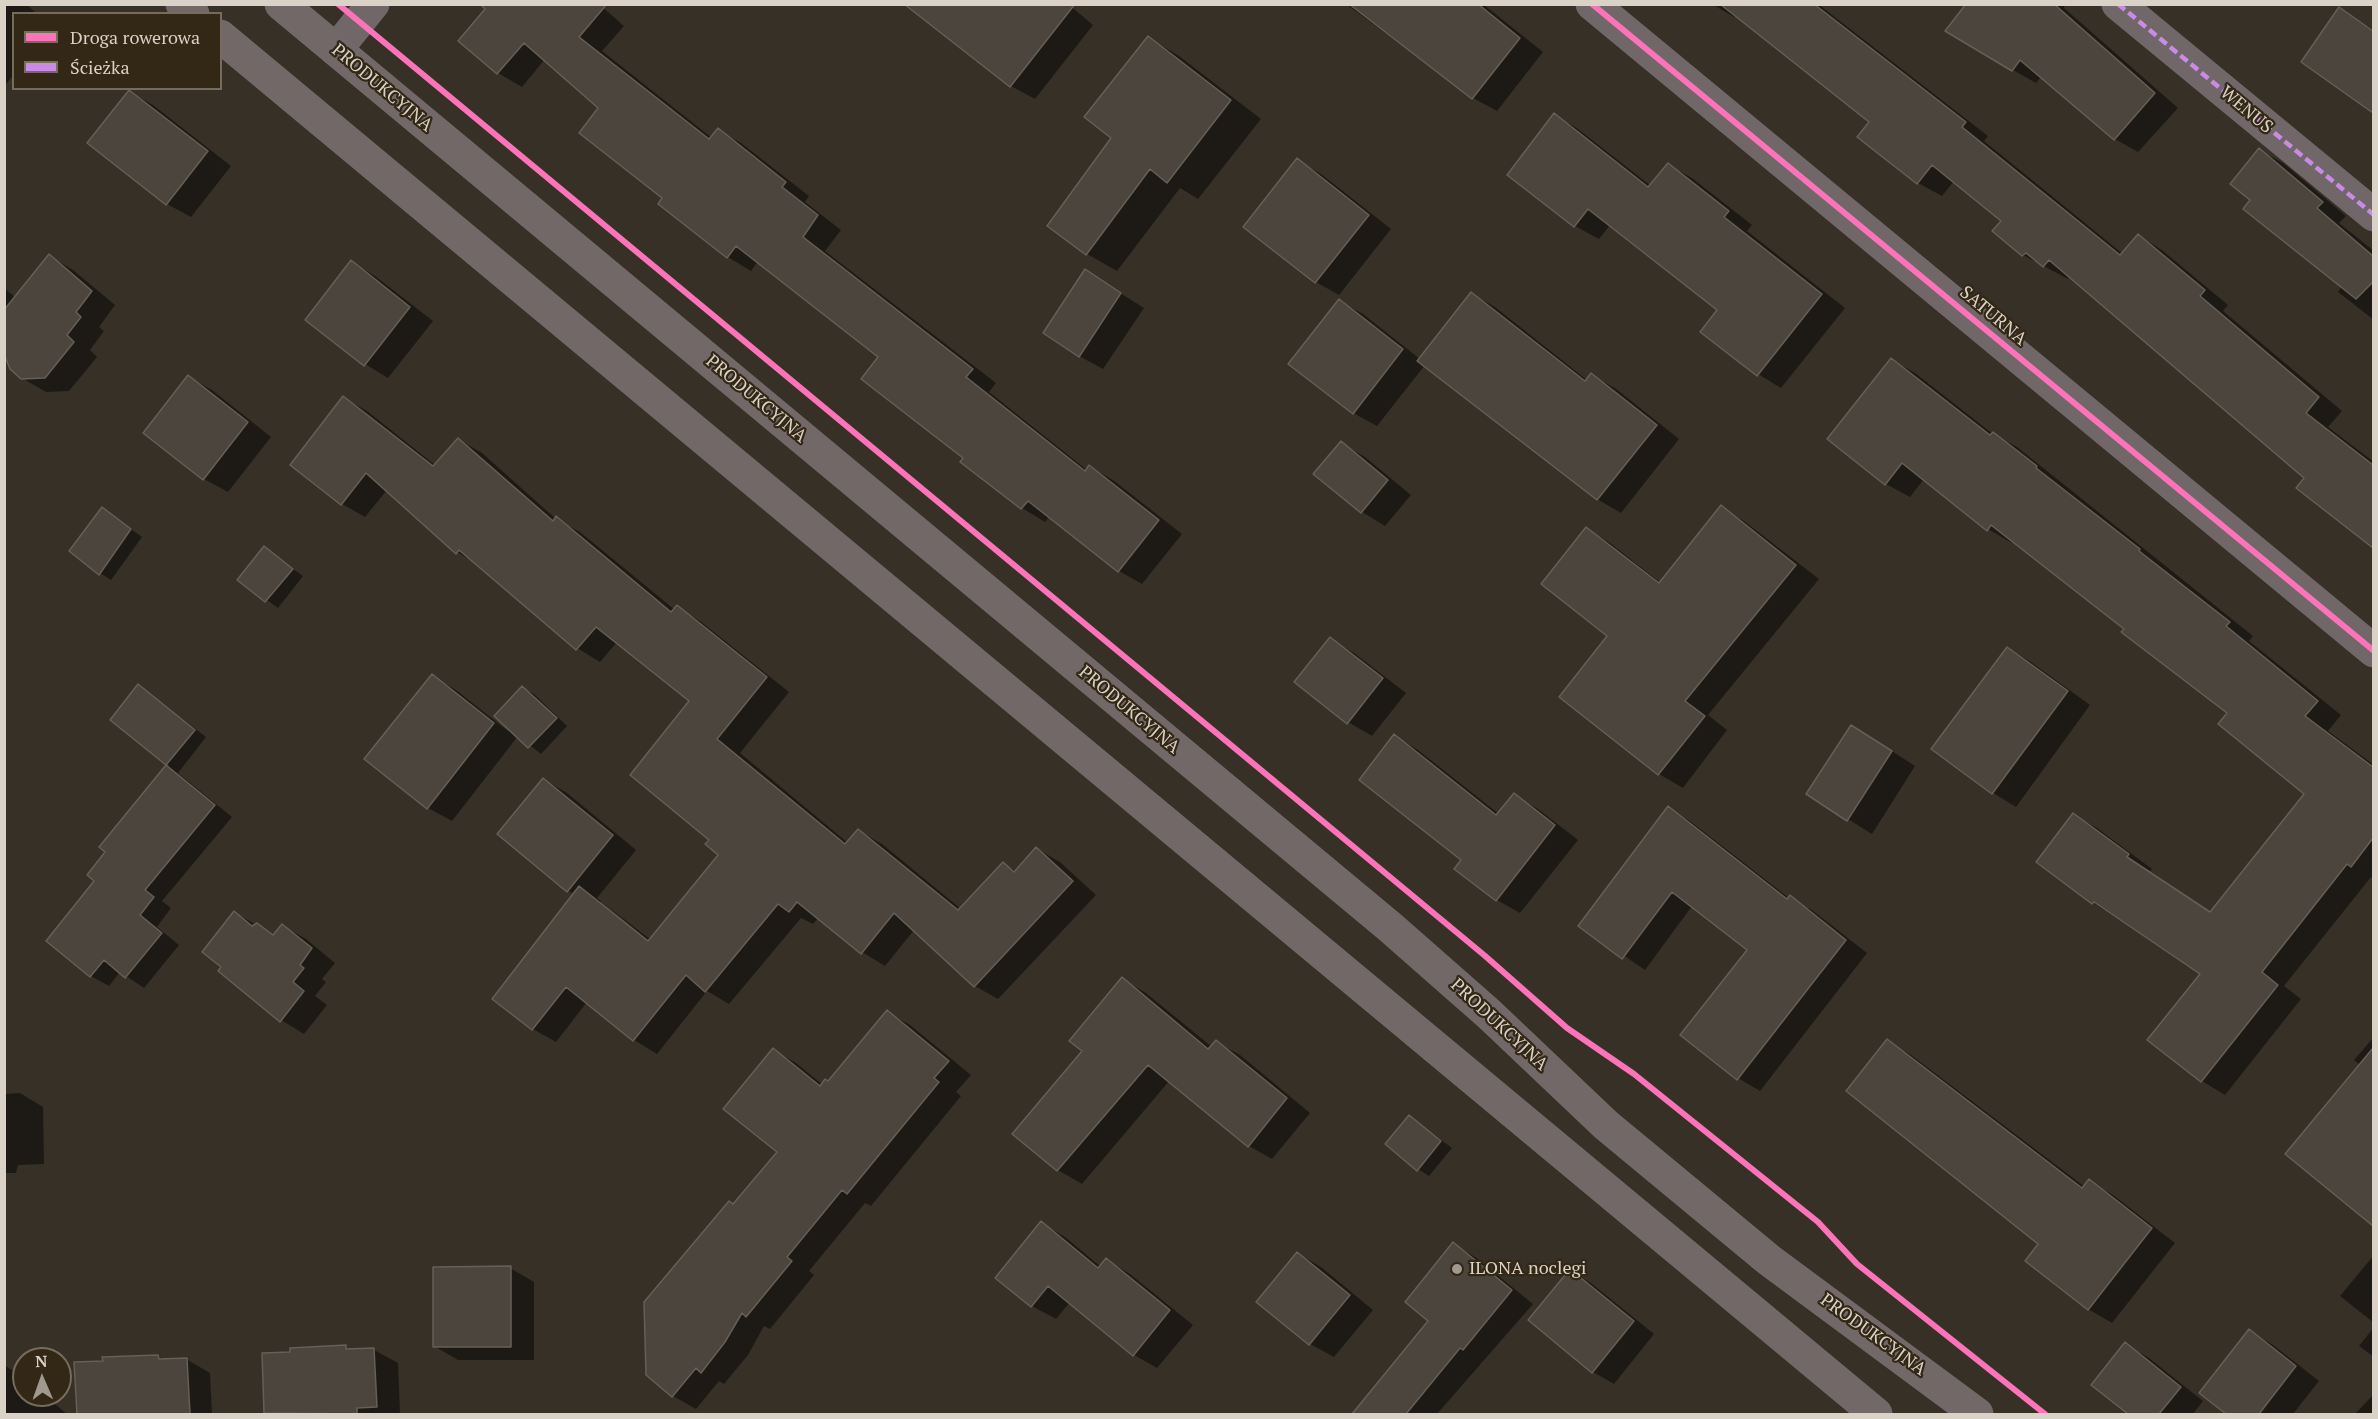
<!DOCTYPE html>
<meta charset="utf-8">
<style>
body{margin:0}
#map{position:relative;width:2378px;height:1419px;overflow:hidden;background:#373026;font-family:"PT Serif",serif}
canvas{display:block}
.frame{position:absolute;inset:0;border:6px solid #dad1c7;pointer-events:none}
.legend{position:absolute;left:12px;top:12px;width:210px;height:78px;box-sizing:border-box;background:#332716;border:2px solid #766b5d;margin:0;padding:8px 10px;list-style:none;font-size:18px;color:#dad1c7}
.legend li{display:flex;align-items:center;gap:12px;height:30px}
.legend b{width:30px;border:2px solid #766b5d}
.north{position:absolute;left:12px;top:1347px;width:60px;height:60px;box-sizing:border-box;background:#332716;border:2px solid #766b5d;border-radius:50%;rotate:358deg;font-size:16px;font-weight:700;line-height:24px;text-align:center;color:#dad1c7}
.north::after{content:'';display:block;margin:auto;width:21px;height:27px;background:#a1998f;clip-path:polygon(50% 0,100% 100%,50% 72%,0 100%)}
</style>
<div id="map">
<canvas width="2378" height="1419"></canvas>
<div class="frame"></div>
<ul class="legend">
<li><b style="height:8px;background:#fb73b8"></b>Droga rowerowa</li>
<li><b style="height:8px;background:#ca8be6"></b>Ścieżka</li>
</ul>
<div class="north">N</div>
</div>
<script>
const ctx = document.querySelector('canvas').getContext('2d');
ctx.lineJoin = 'round';
function fill(path, color) { ctx.fillStyle = color; ctx.fill(path, 'evenodd'); }
function trace(path, color, width, dash) { ctx.strokeStyle = color; ctx.lineWidth = width; ctx.lineCap = dash ? 'butt' : 'round'; ctx.setLineDash(dash || []); ctx.stroke(path); }
function write(font, color, halo, rows, align = 'center') {
  ctx.font = font + ' "PT Serif",serif'; ctx.lineWidth = 4.5; ctx.setLineDash([]); ctx.textBaseline = 'middle'; ctx.strokeStyle = halo; ctx.fillStyle = color; for (const [text, x, y, turn = 0] of rows) {
    ctx.save(); ctx.translate(x, y); ctx.rotate((+turn || 0) * Math.PI / 180); ctx.textAlign = isNaN(turn) ? turn : align; if (halo) ctx.strokeText(text, 0, 0); ctx.fillText(text, 0, 0); ctx.restore();
  }
}
fill(new Path2D(`
 M4,4h22l11,10h-23v61l-9,10z
 M599,4l25,22 -22,25 110,87 6,-8 23,13 68,53 -4,6 36,28 -16,21 171,132 -7,9 98,78 3,-3 23,13 69,54 -40,50 -23,-13 -69,-55 -5,6 -23,-14 -57,-50 -85,-101 -122,-96 -7,10 -23,-14 -64,-59 -63,-91 -56,-48 -23,28 -24,-14 -38,-33z
 M907,4h161l25,21 -58,74 -24,-13z
 M1346,4h137l60,48 -46,59 -24,-13z
 M1712,4h106l170,132 -4,5 139,113 16,-18 23,14 66,55 -5,6 119,100 -14,16 46,35v83l-68,-67 -236,-202 -2,3 -45,-24 -20,-34 -49,-40 -12,15 -24,-13 -47,-61 -135,-107 -2,2z
 M1968,4h97l-1,4 114,100 -40,44 -23,-13 -74,-62 -5,6 -23,-13z
 M2340,9l34,21v81l-71,-49z
 M1149,38l30,18 82,63 -63,80 -18,-11 -63,83 -30,-17 26,-116z
 M130,92l23,13 78,61 -40,51 -24,-13 -78,-61z
 M1555,115l23,14 73,57 17,-21 24,13 60,47 -5,6 98,77 -64,80 -23,-14 -39,-64 -109,-85 -11,14 -24,-13 -66,-52z
 M2259,150l24,13 63,53 -7,7 35,28v69l-36,-28 4,-6 -90,-86z
 M1297,160l24,14 70,55 -52,66 -23,-13z
 M49,256l24,14 42,35 -16,22 5,4 -14,19 7,7 -28,34 -23,1 -24,-14 -18,-28v-62l12,10z
 M352,262l23,14 58,45 -45,57 -23,-14z
 M1085,271l59,37 -41,61 -24,-13z
 M1472,294l23,13 92,73 4,-5 24,13 64,51 -58,74 -24,-14 -172,-134 -48,61 -24,-13 -14,-112 24,13 57,45z
 M1892,360l23,13 78,61 24,13 236,189 -4,5 92,74 -13,16 46,34v113l-3,-1 -87,109 17,13 -76,96 -23,-14v-108l-109,-70 -20,-88 24,13 55,41 -2,2 61,42 95,-119 -77,-82 -216,-171 -1,2 -24,-14 -64,-50 -14,18 -24,-13 -57,-45z
 M189,377l23,13 59,47 -43,55 -24,-13 -62,-48h4z
 M344,398l23,13 68,54 23,-26 24,14 74,66 24,13 95,78 2,-3 23,14 89,71 -49,61 108,90 11,-12 23,13 79,65 42,-45 13,7 21,-22 23,13 36,33 -98,104 -23,-13 -61,-56 -29,36 -23,-14 -43,-35 -6,7 -12,-6 -72,86 -22,-13 -50,63 -23,-14 -47,-38 -31,40 -23,-13 -39,-30 81,-105 -7,-3 -25,-112 24,14 69,57 -39,48 54,42 69,-86 -9,-15 -20,-139 -74,-58 -17,20 -23,-14 -97,-82 -23,-14 -70,-62 -22,27 -23,-13 -50,-40zM601,901l53,44 -2,2 -53,-44z
 M1341,443l24,14 46,38 -26,31 -23,-14z
 M1721,507l23,14 75,58 -111,136 19,15 -44,58 -24,-14 -98,-77 49,-61 -23,-107 23,14 51,40z
 M103,509l39,28 -31,43 -11,-7z
 M264,548l39,28 -25,32 -39,-28z
 M1330,639l24,14 52,40 -34,43 -24,-14z
 M2008,648l23,14 59,43 -74,102 -23,-14z
 M432,676l24,14 52,41 15,-43 11,6 33,32 -26,28 -23,-18 -66,85 -24,-13 -61,-49z
 M139,686l67,51 -28,36 54,44 -70,84 9,7 -14,19 22,18 -35,43 -24,-16 -11,14 -18,-10 -42,-35 47,-60 11,-29 -6,-5 68,-82 -57,-45z
 M1395,736l23,14 81,64 15,-19 24,14 40,31 -58,73 -23,-13 -34,-40z
 M1875,740l40,26 -43,68 -64,-40z
 M1669,808l21,13 99,77 23,12 55,43 -107,138 -22,-13 11,-129 -57,-43 -47,64 -64,-44z
 M235,913l40,22 8,-9 23,13 29,24 -13,16 4,3 -11,14 12,9 -23,29 -23,-14 -58,-54z
 M1122,979l24,14 66,54 4,-5 24,13 70,58 -38,46 -23,-13 -79,-66 -88,104 -24,-14 -43,-36 69,-83z
 M887,1012l23,13 61,50 -15,17 5,4 -90,110 -6,-3 -56,68 5,4 -44,54 -6,-3 -16,29 -24,29 -5,-3 -23,28 -23,-13 61,-190 45,-54 -6,-102 23,13 27,22 6,-2z
 M2374,1037v161l-10,12 -3,-144 -7,-6z
 M1887,1041l24,14 174,132 4,-6 24,14 62,48 -63,80 -24,-14z
 M20,1093l23,14 1,57 -26,1 -2,8h-12v-79z
 M1409,1116l43,32 -23,28 -11,-7z
 M1041,1223l24,14 36,30 6,-7 23,14 63,51 -36,43 -23,-13 -64,-53 -14,17 -24,-13 -35,-28z
 M1454,1244l21,13 58,47 -96,110h-83l76,-93z
 M1297,1253l24,14 52,43 -39,47 -24,-13 -52,-43z
 M2374,1255v68l-34,-27z
 M510,1268l24,14v78h-76l-24,-14z
 M1571,1271l20,12 63,51 -40,50 -21,-12z
 M2374,1327v30l-15,-11z
 M2250,1331l23,14 46,36 -26,33h-65l-27,-21z
 M2125,1344l24,14 54,43 -10,13h-62l-38,-29z
 M345,1347l7,3h22l24,13 2,51h-130l-4,-2 26,-59z
 M158,1356l6,4 22,-1 24,14 2,41h-134l-2,-50z
 M4,1365l20,13v17h20l23,19h-63z
 M2374,1394v20h-19z`), '#0007');
const building = new Path2D(`
 M480,4h127l-28,33 130,102 9,-11 68,54 -4,5 36,28 -15,22 170,132 -7,8 119,94 4,-6 70,55 -41,52 -90,-71 -7,8 -61,-47 3,-4 -102,-79 17,-22 -142,-111 -9,12 -69,-54 4,-6 -83,-65 19,-25 -74,-65 -27,31 -39,-33 27,-32z
 M904,4h171l-65,83z
 M1349,4h129l42,34 -48,61z
 M1720,4h94l152,118 -4,5 158,128 18,-21 67,56 -5,6 119,101 -13,16 67,52v83l-77,-60 8,-10 -255,-218 -6,7 -17,-14 -4,3 -30,-25 9,-10 -69,-56 -15,19 -60,-47 12,-15z
 M1966,4h88l101,89 -41,47 -94,-80 -8,11 -67,-40z
 M2339,7l34,24v82l-72,-51z
 M1148,36l83,64 -64,83 -17,-14 -64,86 -39,-29 64,-88 -27,-21z
 M129,90l79,61 -42,54 -79,-62z
 M1554,113l94,74 20,-24 61,48 -5,6 98,77 -65,82 -57,-44 17,-22 -129,-101 -14,18 -67,-52z
 M2259,148l64,54 -6,6 56,48v26l-17,17 -113,-90 7,-9 -20,-16z
 M1297,158l72,57 -54,68 -72,-56z
 M49,254l43,37 -16,21 5,5 -14,18 7,7 -29,36 -24,1 -11,-10 -6,-15v-44z
 M351,260l59,47 -46,59 -59,-46z
 M1085,269l36,24 -42,64 -36,-24z
 M1471,292l114,89 6,-8 66,52 -60,75 -180,-139z
 M1339,299l64,50 -50,65 -65,-50z
 M1891,358l99,77 3,-3 44,34 -1,2 104,81 -1,2 91,71 -4,4 92,75 -13,15 68,51v71l-22,29 -4,-3 -85,108 16,13 -77,97 -54,-42 53,-66 -106,-72 -2,2 -56,-42 37,-49 56,41 -2,3 83,55 94,-118 -86,-70 9,-11 -106,-81 3,-3 -133,-104 -4,6 -85,-68 -17,22 -58,-46z
 M188,375l60,47 -45,58 -60,-47z
 M343,396l90,70 25,-28 95,83 3,-5 115,96 6,-7 90,72 -50,62 128,105 13,-15 100,81 45,-48 11,10 22,-25 37,34 -99,106 -80,-74 -33,41 -64,-52 -8,10 -11,-8 -73,88 -19,-17 -53,66 -67,-54 -34,43 -40,-31 87,-113 69,55 70,-86 -13,-11 4,-4 -79,-65 59,-74 -93,-74 -20,23 -117,-100 -3,4 -90,-81 -25,32 -51,-40z
 M1341,441l47,39 -27,33 -48,-39z
 M1721,505l75,60 -111,136 20,15 -47,59 -99,-78 48,-61 -66,-52 45,-57 73,56z
 M102,507l29,22 -32,46 -30,-24z
 M264,546l29,23 -28,33 -28,-22z
 M1330,637l53,41 -36,46 -53,-42z
 M2007,647l61,44 -76,103 -61,-45z
 M432,674l62,49 -67,86 -63,-50z
 M138,684l57,46 -29,35 -56,-45z
 M522,686l35,32 -29,30 -34,-32z
 M1851,725l41,26 -45,70 -41,-27z
 M1394,734l102,81 18,-22 41,32 -59,76 -42,-32 7,-9 -102,-80z
 M166,765l49,40 -70,85 9,7 -14,18 22,18 -37,45 -21,-18 -14,17 -44,-36 48,-60 -7,-6 18,-23 -6,-5z
 M543,778l70,57 -46,57 -70,-58z
 M1668,806l119,93 3,-4 56,45 -109,140 -57,-45 67,-85 -75,-58 -50,67 -44,-33z
 M234,911l18,15 5,-3 16,12 9,-11 30,24 -12,17 4,3 -11,14 11,9 -24,31 -62,-51 3,-4 -19,-15z
 M1122,977l86,72 8,-9 71,58 -39,49 -100,-82 -91,106 -45,-37 70,-83 -13,-10z
 M887,1010l62,51 -15,17 5,4 -92,112 -5,-4 -55,67 5,4 -46,56 -4,-4 -17,29 -24,31 -5,-5 -24,29 -26,-22 -2,-73 85,-101 4,3 44,-52 -54,-43 50,-61 47,38 5,-7 3,2z
 M1887,1039l195,149 7,-9 63,49 -64,82 -63,-49 13,-17 -192,-153z
 M2373,1048v178l-88,-72z
 M1409,1115l32,26 -24,30 -32,-27z
 M1041,1221l57,47 8,-10 64,52 -37,46 -85,-70 -17,21 -36,-29z
 M1453,1242l59,48 -49,60 -3,-2 -54,66h-54l76,-93 -23,-19z
 M1297,1252l53,43 -41,50 -53,-43z
 M511,1266v81h-78v-80z
 M1570,1269l64,52 -42,52 -64,-53z
 M2249,1329l47,37 -37,48h-33l-27,-21z
 M2125,1342l56,45 -22,27h-31l-37,-29z
 M346,1345v4l28,-1 3,59 -20,1v6l-93,-1 -2,-60 28,-1v-4z
 M158,1355l1,4 28,-1 3,56h-113l-3,-52 29,-1 -1,-4z`);
fill(building, '#4b453d');
trace(building, '#655f56', 1.5);
trace(new Path2D(`
 M1592,4l782,647
 M2118,4l256,211
 M336,50l37,-46`), '#716668', 33);
trace(new Path2D(`
 M182,4l11,10
 M281,4l1109,923 99,87 117,111 163,135 208,154
 M220,36l1656,1378`), '#736868', 33);
trace(new Path2D(`
 M2118,4l256,211`), '#ca8be6', 4.5, [9, 4.5]);
trace(new Path2D(`
 M338,4l1146,951 83,73 67,46 184,148 39,42 188,150
 M1592,4l782,647`), '#fb73b8', 6);
for (const [x, y, r, color] of [
 [1457,1269,6,"#a1998f"]
]) { const dot = new Path2D(); dot.arc(x, y, r, 0, 2 * Math.PI); ctx.fillStyle = color; ctx.fill(dot); trace(dot, '#332716', 2); }
write('18px', '#dad1c7', '#332716', [
 ["PRODUKCYJNA",382,88,40],
 ["WENUS",2246,110,40],
 ["SATURNA",1993,316,40],
 ["PRODUKCYJNA",756,399,40],
 ["PRODUKCYJNA",1129,710,40],
 ["PRODUKCYJNA",1499,1025,43],
 ["PRODUKCYJNA",1873,1335,36]
]);
write('18px', '#dad1c7', '#332716', [
 ["ILONA noclegi",1469,1269]
], 'left');
</script>
